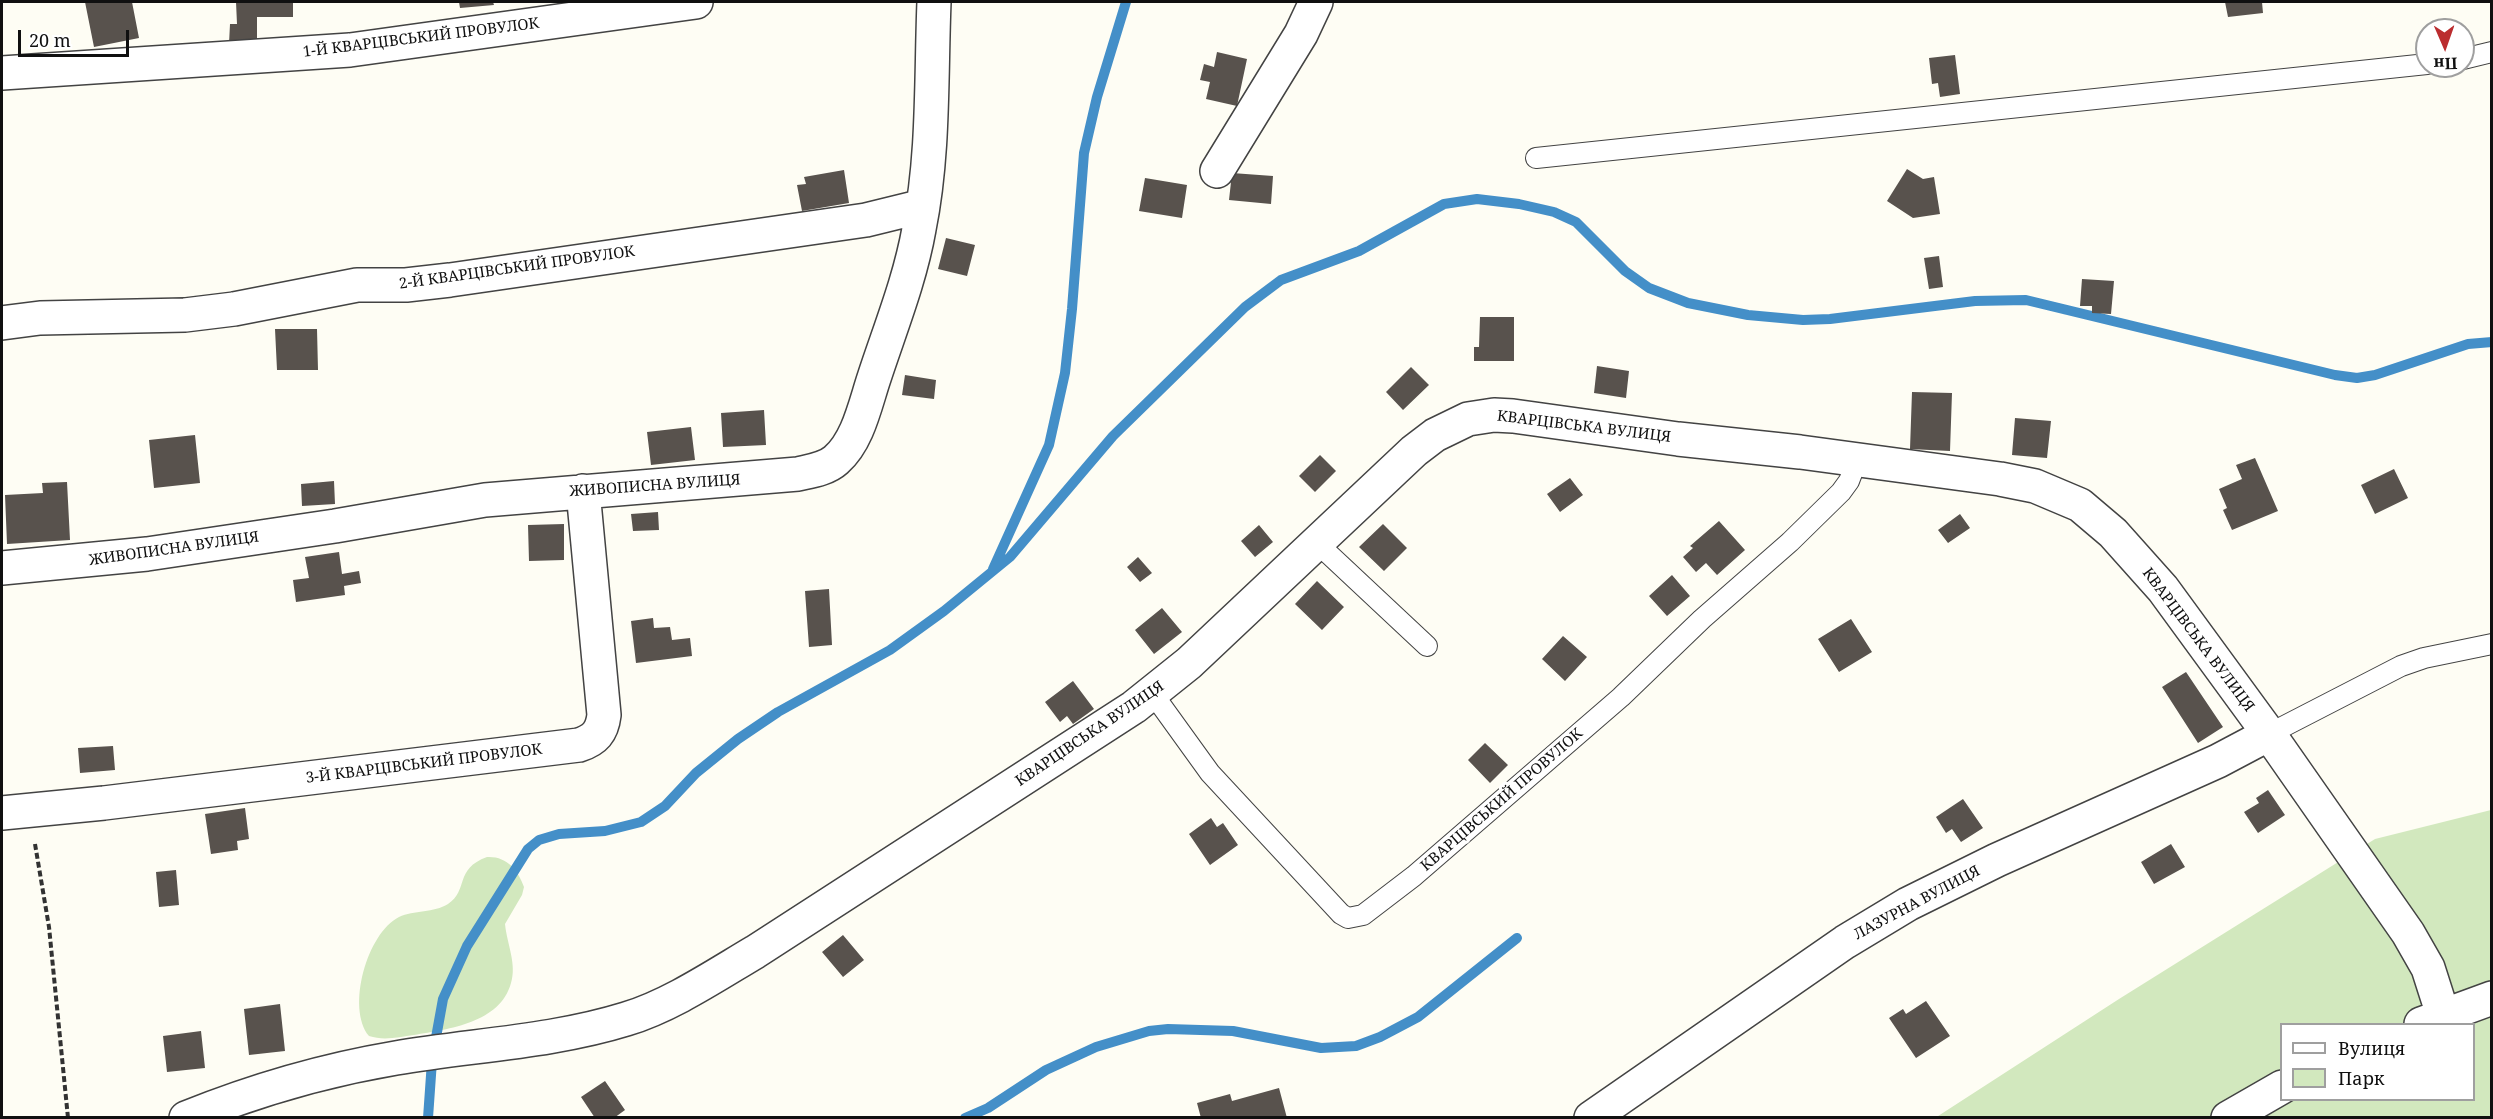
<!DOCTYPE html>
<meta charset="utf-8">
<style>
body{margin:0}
#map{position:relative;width:2493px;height:1119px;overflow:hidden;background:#fefdf4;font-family:"Noto Serif",serif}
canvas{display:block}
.frame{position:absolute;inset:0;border:3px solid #101010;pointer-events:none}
.legend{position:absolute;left:2280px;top:1023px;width:195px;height:78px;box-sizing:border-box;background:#fff;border:2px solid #9f9f9f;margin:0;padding:8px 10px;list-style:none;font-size:18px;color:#101010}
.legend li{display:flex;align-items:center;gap:12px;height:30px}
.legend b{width:30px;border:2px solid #9f9f9f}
.north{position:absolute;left:2415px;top:18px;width:60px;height:60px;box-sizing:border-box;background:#fff;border:2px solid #9f9f9f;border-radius:50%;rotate:178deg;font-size:16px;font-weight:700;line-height:24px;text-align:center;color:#101010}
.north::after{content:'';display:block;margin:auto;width:21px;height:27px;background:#bb2d2f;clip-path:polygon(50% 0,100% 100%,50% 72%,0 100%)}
.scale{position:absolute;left:18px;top:30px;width:111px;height:27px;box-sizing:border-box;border:3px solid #101010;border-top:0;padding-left:8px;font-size:18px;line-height:21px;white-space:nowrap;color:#101010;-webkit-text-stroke:4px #fff;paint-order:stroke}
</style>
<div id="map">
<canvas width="2493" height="1119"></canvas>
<div class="frame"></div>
<ul class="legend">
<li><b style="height:8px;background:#fff"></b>Вулиця</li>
<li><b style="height:16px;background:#d2e8be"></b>Парк</li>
</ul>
<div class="north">Пн</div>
<div class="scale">20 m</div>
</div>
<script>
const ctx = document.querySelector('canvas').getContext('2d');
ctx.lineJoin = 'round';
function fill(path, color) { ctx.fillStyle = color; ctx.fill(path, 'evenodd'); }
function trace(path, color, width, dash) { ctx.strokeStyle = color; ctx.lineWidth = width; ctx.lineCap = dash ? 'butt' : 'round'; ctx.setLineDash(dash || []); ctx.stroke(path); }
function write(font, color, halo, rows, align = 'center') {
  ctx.font = font + ' "Noto Serif",serif'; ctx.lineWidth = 6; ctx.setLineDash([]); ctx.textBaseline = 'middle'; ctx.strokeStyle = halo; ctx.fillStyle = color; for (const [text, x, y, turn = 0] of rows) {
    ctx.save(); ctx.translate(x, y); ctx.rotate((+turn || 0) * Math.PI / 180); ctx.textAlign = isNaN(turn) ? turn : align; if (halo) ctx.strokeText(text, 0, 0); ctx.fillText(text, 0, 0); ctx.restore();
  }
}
fill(new Path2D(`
 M2491,810v307l-556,1 184,-119 256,-160zM2282,1024h192v76h-192z
 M487,857c20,-1 31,13 37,30l-2,8 -17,29c2,20 12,40 6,59 -11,40 -62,46 -97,52 -15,2 -30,6 -45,1 -23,-28 -2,-103 30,-119 15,-7 35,-4 49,-13 21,-14 6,-35 39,-47z`), '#d2e8be');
trace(new Path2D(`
 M993,569l56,-124 16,-72 7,-64 12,-156 13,-56 29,-95
 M435,1043l8,-44 24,-53 61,-97 11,-9 20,-6 46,-3 36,-9 24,-16 31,-33 42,-34 40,-27 112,-62 54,-39 66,-54 103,-121 132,-129 36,-27 78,-29 85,-47 33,-5 42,5 35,8 22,10 49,49 24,17 39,15 60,12 55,5 27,-1 145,-18 51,-1 309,75 22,3 18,-3 93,-31 24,-2
 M428,1118l4,-57
 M965,1118l23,-10 58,-38 50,-23 53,-16 19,-2 65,2 88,17 35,-2 24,-9 38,-20 99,-79`), '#448fc8', 10);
fill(new Path2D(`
 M85,2h47l7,36 -45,9z
 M236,2h57v15h-36v27h-28l1,-20h7z
 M459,2h34l1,3 -34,3z
 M2225,2h37l1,11 -35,4z
 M1217,52l30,7 -10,47 -31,-7 4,-17 -10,-2 4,-16 10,3z
 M1955,55l5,39 -20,3 -2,-14 -6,1 -3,-26z
 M1907,169l16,10 11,-2 6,37 -27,4 -26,-17z
 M844,170l5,33 -47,8 -5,-26 9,-1 -2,-7z
 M1232,173l41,3 -2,28 -42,-4z
 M1145,178l42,7 -5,33 -43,-7z
 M946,238l29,7 -8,31 -29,-7z
 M1939,256l4,31 -14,2 -5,-31z
 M2082,279l32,2 -3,33 -19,-1v-7h-12z
 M1480,317h34v44h-40v-14h5z
 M275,329h42l1,41h-41z
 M1597,366l32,5 -3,27 -32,-5z
 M1411,367l18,18 -26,25 -17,-18z
 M905,375l31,5 -2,19 -32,-4z
 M1912,392l40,1 -2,58 -40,-2z
 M764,410l2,35 -43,2 -2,-34z
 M2015,418l36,3 -4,37 -35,-3z
 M691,427l4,33 -44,5 -4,-33z
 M195,435l5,48 -46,5 -5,-48z
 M1320,455l16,16 -21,21 -16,-16z
 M2255,458l23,53 -46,19 -9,-20 4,-2 -8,-19 23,-10 -6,-14z
 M2394,469l14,29 -33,16 -14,-29z
 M1570,478l13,17 -23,17 -13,-18z
 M334,481l1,23 -33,2 -1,-22z
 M67,482l3,58 -63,4 -2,-49 38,-2 -1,-10z
 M658,512l1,18 -26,1 -2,-17z
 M1960,514l10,14 -22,15 -10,-13z
 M1719,521l26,29 -28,25 -11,-12 -10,9 -13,-15 10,-9 -3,-2z
 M564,524v36l-35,1 -1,-36z
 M1383,524l24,24 -23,23 -25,-24z
 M1259,525l14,17 -18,15 -14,-16z
 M339,552l3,22 17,-3 2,12 -17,3 1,9 -49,7 -3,-22 16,-2 -4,-21z
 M1138,557l14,16 -12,9 -13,-15z
 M1672,575l18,21 -23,20 -18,-20z
 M1317,581l27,26 -22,23 -27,-26z
 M829,589l3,56 -23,2 -4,-56z
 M1162,608l20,24 -28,22 -19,-24z
 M653,618l1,10 16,-1 2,13 18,-2 2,18 -56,7 -5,-42z
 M1851,619l21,33 -33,20 -21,-33z
 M1563,636l24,21 -22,24 -23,-22z
 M2186,672l37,55 -25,16 -36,-56z
 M1073,681l21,28 -21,15 -6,-8 -7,6 -15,-20z
 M1485,743l23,22 -18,18 -22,-23z
 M113,746l2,24 -35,3 -2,-25z
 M2268,790l17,25 -27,18 -14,-21 15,-9 -3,-5z
 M1963,799l20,29 -22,14 -9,-13 -6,4 -10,-16z
 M245,808l4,31 -12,2 1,9 -27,4 -6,-40z
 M1211,818l6,9 6,-4 15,22 -28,20 -21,-31z
 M2171,844l14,23 -31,17 -13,-22z
 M176,870l3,35 -20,2 -3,-35z
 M843,935l21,25 -21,17 -21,-25z
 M1926,1001l24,35 -34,22 -27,-40 14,-9 3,5z
 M280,1004l5,47 -36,4 -5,-46z
 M201,1031l4,37 -38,4 -4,-36z
 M605,1081l20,29 -11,8h-19l-14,-21z
 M1279,1088l8,30h-86l-4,-15 33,-9 2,7z`), '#58524d');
const lane = new Path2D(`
 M2463,59l29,-7
 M1536,158l891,-94
 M1317,543l110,103
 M1153,694l57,79 131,141 7,4 15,-3 51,-39 207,-179 81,-78 88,-77 51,-50 8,-11 8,-21
 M2269,734l132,-68 23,-8 68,-14`);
const street = new Path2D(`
 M2,73l348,-23 346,-48
 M1217,171l84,-137 15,-32
 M2,323l38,-5 145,-3 49,-6 123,-24h49l44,-5 416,-60 57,-14
 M2,568l145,-14 188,-28 150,-26 313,-26c13,-3 28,-5 38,-14 22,-19 29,-55 38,-82 16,-49 36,-98 45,-149 15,-74 12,-152 15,-227
 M2,813l102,-10 475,-58c16,-5 23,-13 25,-30l-21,-224
 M2421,1024l71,-26
 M186,1118c67,-27 139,-48 210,-60 76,-13 156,-16 230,-39 44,-13 90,-44 129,-67l379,-245 55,-44 225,-212 21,-16 33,-16 26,-4 19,1 165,23 122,13 200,27 35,7 45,19 33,28 50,56 106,145 139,199 20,35 15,47
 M1591,1118l254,-176 63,-38 89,-44 221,-99 51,-27
 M2228,1118l54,-31`);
trace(lane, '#434343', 22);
trace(street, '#434343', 36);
trace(new Path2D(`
 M35,844l14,83 19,191`), '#323232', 4, [6, 3]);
trace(lane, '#fff', 20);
trace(street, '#fff', 33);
write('15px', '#101010', '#fff', [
 ["1-Й КВАРЦІВСЬКИЙ ПРОВУЛОК",421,38,-7],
 ["2-Й КВАРЦІВСЬКИЙ ПРОВУЛОК",517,268,-8],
 ["КВАРЦІВСЬКА ВУЛИЦЯ",1584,427,7],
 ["ЖИВОПИСНА ВУЛИЦЯ",655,486,-4],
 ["ЖИВОПИСНА ВУЛИЦЯ",174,549,-8],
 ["КВАРЦІВСЬКА ВУЛИЦЯ",2198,640,53],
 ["КВАРЦІВСЬКА ВУЛИЦЯ",1090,734,-34],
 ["3-Й КВАРЦІВСЬКИЙ ПРОВУЛОК",424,764,-7],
 ["КВАРЦІВСЬКИЙ ПРОВУЛОК",1502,800,-41],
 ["ЛАЗУРНА ВУЛИЦЯ",1917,903,-28]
]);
</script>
